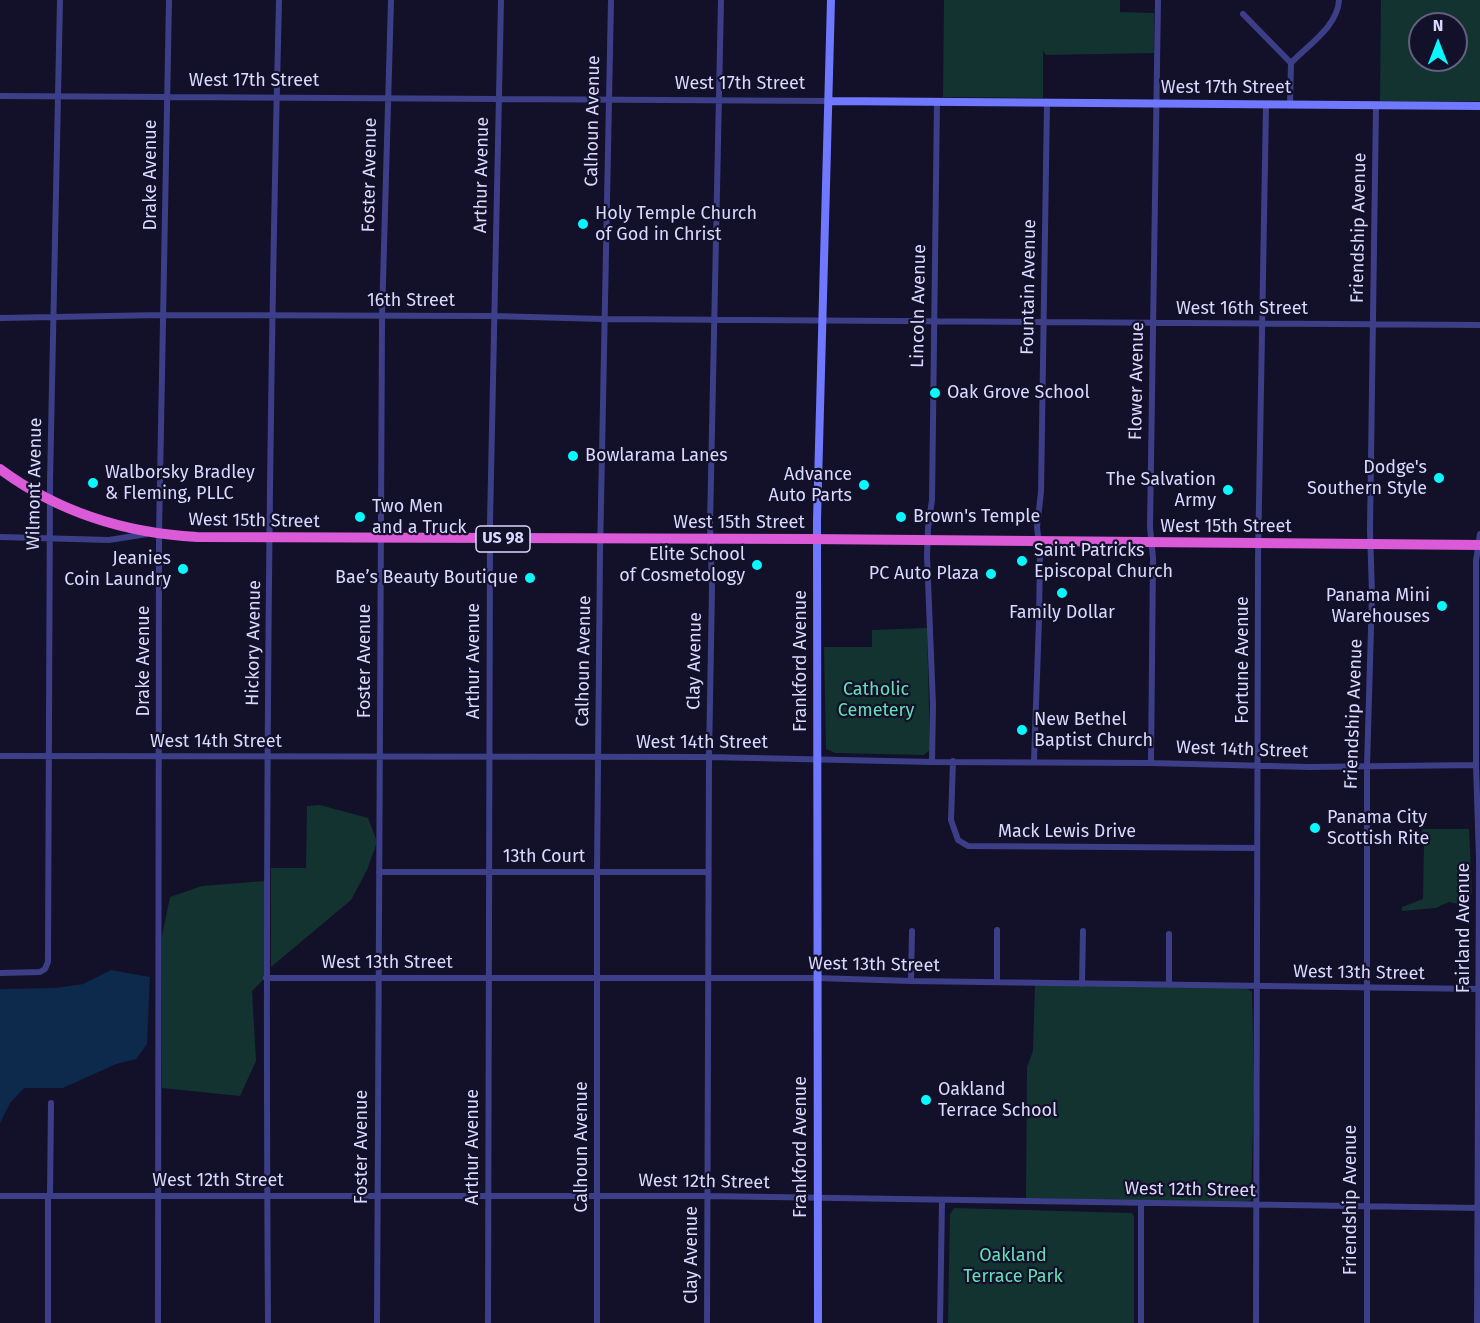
<!DOCTYPE html>
<meta charset="utf-8">
<style>
body{margin:0}
#map{position:relative;width:1480px;height:1323px;overflow:hidden;background:#131029;font-family:"Fira Sans",sans-serif}
canvas{display:block}
.north{position:absolute;left:1408px;top:12px;width:60px;height:60px;box-sizing:border-box;background:#131029;border:2px solid #63607f;border-radius:50%;rotate:0deg;font-size:16px;font-weight:700;line-height:24px;text-align:center;color:#dad9ff}
.north::after{content:'';display:block;margin:auto;width:21px;height:27px;background:#05f9fe;clip-path:polygon(50% 0,100% 100%,50% 72%,0 100%)}
</style>
<div id="map">
<canvas width="1480" height="1323"></canvas>
<div class="north">N</div>
</div>
<script>
const ctx = document.querySelector('canvas').getContext('2d');
ctx.lineJoin = 'round';
function fill(path, color) { ctx.fillStyle = color; ctx.fill(path, 'evenodd'); }
function trace(path, color, width, dash) { ctx.strokeStyle = color; ctx.lineWidth = width; ctx.lineCap = dash ? 'butt' : 'round'; ctx.setLineDash(dash || []); ctx.stroke(path); }
function write(font, color, halo, rows, align = 'center') {
  ctx.font = font + ' "Fira Sans",sans-serif'; ctx.lineWidth = 4.5; ctx.setLineDash([]); ctx.textBaseline = 'middle'; ctx.strokeStyle = halo; ctx.fillStyle = color; for (const [text, x, y, turn = 0] of rows) {
    ctx.save(); ctx.translate(x, y); ctx.rotate((+turn || 0) * Math.PI / 180); ctx.textAlign = isNaN(turn) ? turn : align; if (halo) ctx.strokeText(text, 0, 0); ctx.fillText(text, 0, 0); ctx.restore();
  }
}
fill(new Path2D(`
 M944,0h176v12l34,1v40l-108,2 -3,-4v47l-100,-1z
 M1381,0h99v101h-100zM1420,24h36v36h-36z
 M927,628l3,122 -6,5 -89,-2 -9,-4 -2,-102h48v-17z
 M320,805l48,13 8,21v6l-9,25 -16,30 -80,67v-99h35l1,-62z
 M1422,829h47l3,64 -6,8 -8,3 -9,-2 -13,6 -34,3v-4l21,-8 1,-57h-3z
 M265,881l-1,98 -12,12 4,70 -16,35 -78,-8v-152l8,-39 32,-11z
 M1035,985l211,3 6,4 2,98 -3,110 -5,2 -220,-4 1,-131 6,-16z
 M954,1208l178,5 2,3v107h-186l2,-109z`), '#133330');
fill(new Path2D(`
 M111,970l39,7 -3,67 -11,15 -20,5 -53,24h-39l-14,15 -10,20v-134l55,-1 28,-4z`), '#0d294c');
trace(new Path2D(`
 M1243,14l48,49
 M0,96l829,5
 M1290,105l1,-42c17,-18 47,-37 48,-63
 M0,318l163,-3 330,1 110,3 877,6
 M0,537l109,3 38,-6
 M0,756l709,1 223,5 219,1 158,4 167,-2
 M953,761l-2,59 7,20 10,6 289,2
 M1034,761l5,-141 1,-66 -3,-27 4,-35 6,-390
 M932,762l1,-57 -6,-150 1,-27 4,-28 5,-399
 M1151,763l2,-205 -3,-31 8,-527
 M379,872h329
 M0,973l40,-1 5,-3 3,-7 2,-481 10,-481
 M266,978h551l94,3 569,8
 M911,981l1,-50
 M997,982v-52
 M1082,984l1,-53
 M1169,984v-50
 M0,1196h707l773,12
 M50,1196l1,-93
 M1141,1204v119
 M48,1323v-127
 M158,1323l1,-789 10,-534
 M268,1323c-3,-441 0,-882 11,-1323
 M377,1323l5,-1006 9,-317
 M488,1323l2,-800 11,-523
 M597,1323v-451l3,-318 11,-554
 M707,1323l2,-566 3,-169 -2,-64 11,-524
 M940,1323l2,-123
 M1256,1323l2,-764 8,-454
 M1367,1323v-557l5,-172 -2,-64 6,-425
 M1477,1323l2,-464 -3,-94v-204l4,-27`), '#3c3f88', 6);
trace(new Path2D(`
 M829,101l651,5
 M818,1323l-1,-803 14,-520`), '#7078ff', 8);
trace(new Path2D(`
 M0,469c58,43 125,64 197,68l611,2 672,6`), '#da5ad8', 10);
for (const [x, y, r, color] of [
 [583,224,6,"#05f9fe"],
 [935,393,6,"#05f9fe"],
 [573,456,6,"#05f9fe"],
 [1439,478,6,"#05f9fe"],
 [93,483,6,"#05f9fe"],
 [864,485,6,"#05f9fe"],
 [1228,490,6,"#05f9fe"],
 [360,517,6,"#05f9fe"],
 [901,517,6,"#05f9fe"],
 [1022,561,6,"#05f9fe"],
 [757,565,6,"#05f9fe"],
 [183,569,6,"#05f9fe"],
 [991,574,6,"#05f9fe"],
 [530,578,6,"#05f9fe"],
 [1062,593,6,"#05f9fe"],
 [1442,606,6,"#05f9fe"],
 [1022,730,6,"#05f9fe"],
 [1315,828,6,"#05f9fe"],
 [926,1100,6,"#05f9fe"]
]) { const dot = new Path2D(); dot.arc(x, y, r, 0, 2 * Math.PI); ctx.fillStyle = color; ctx.fill(dot); trace(dot, '#131029', 2); }
for (const [x, y, w] of [
 [503,539,54]
]) { const box = new Path2D(); box.roundRect(x - w / 2, y - 13, w, 26, 4.5); ctx.fillStyle = '#131029'; ctx.fill(box); trace(box, '#dad9ff', 1.5); }
write('bold 16px', '#dad9ff', null, [
 ["US 98",503,539]
]);
write('18px', '#dad9ff', '#131029', [
 ["West 17th Street",254,81],
 ["West 17th Street",740,84],
 ["West 17th Street",1226,88],
 ["Calhoun Avenue",593,121,-89],
 ["Drake Avenue",151,175,-90],
 ["Foster Avenue",370,175,-89],
 ["Arthur Avenue",482,175,-89],
 ["Friendship Avenue",1359,228,-89],
 ["Fountain Avenue",1029,287,-89],
 ["16th Street",411,301],
 ["Lincoln Avenue",919,306,-89],
 ["West 16th Street",1242,309],
 ["Flower Avenue",1137,381,-89],
 ["Wilmont Avenue",35,484,-89],
 ["West 15th Street",254,521,1],
 ["West 15th Street",739,523],
 ["West 15th Street",1226,527],
 ["Hickory Avenue",254,643,-89],
 ["Fortune Avenue",1243,660,-90],
 ["Drake Avenue",144,661,-90],
 ["Foster Avenue",365,661,-90],
 ["Arthur Avenue",474,661,-90],
 ["Calhoun Avenue",584,661,-89],
 ["Clay Avenue",695,661,-89],
 ["Frankford Avenue",801,661,-90],
 ["Friendship Avenue",1354,714,-88],
 ["West 14th Street",216,742],
 ["West 14th Street",702,743],
 ["West 14th Street",1242,750,2],
 ["Mack Lewis Drive",1067,832],
 ["13th Court",544,857],
 ["Fairland Avenue",1464,928,-90],
 ["West 13th Street",387,963],
 ["West 13th Street",874,965,1],
 ["West 13th Street",1359,973,1],
 ["Foster Avenue",362,1147,-90],
 ["Arthur Avenue",473,1147,-90],
 ["Calhoun Avenue",582,1147,-90],
 ["Frankford Avenue",801,1147,-90],
 ["West 12th Street",218,1181],
 ["West 12th Street",704,1182,1],
 ["West 12th Street",1190,1190,1],
 ["Friendship Avenue",1351,1200,-90],
 ["Clay Avenue",692,1255,-90]
]);
write('18px', '#dad9ff', '#131029', [
 ["Holy Temple Church",595,214],
 ["of God in Christ",595,235],
 ["Oak Grove School",947,393],
 ["Bowlarama Lanes",585,456],
 ["Dodge's",1427,468,"right"],
 ["Southern Style",1427,489,"right"],
 ["Walborsky Bradley",105,473],
 ["& Fleming, PLLC",105,494],
 ["Advance",852,475,"right"],
 ["Auto Parts",852,496,"right"],
 ["The Salvation",1216,480,"right"],
 ["Army",1216,501,"right"],
 ["Two Men",372,507],
 ["and a Truck",372,528],
 ["Brown's Temple",913,517],
 ["Saint Patricks",1034,551],
 ["Episcopal Church",1034,572],
 ["Elite School",745,555,"right"],
 ["of Cosmetology",745,576,"right"],
 ["Jeanies",171,559,"right"],
 ["Coin Laundry",171,580,"right"],
 ["PC Auto Plaza",979,574,"right"],
 ["Bae’s Beauty Boutique",518,578,"right"],
 ["Panama Mini",1430,596,"right"],
 ["Warehouses",1430,617,"right"],
 ["Family Dollar",1062,613,"center"],
 ["New Bethel",1034,720],
 ["Baptist Church",1034,741],
 ["Panama City",1327,818],
 ["Scottish Rite",1327,839],
 ["Oakland",938,1090],
 ["Terrace School",938,1111]
], 'left');
write('18px', '#63e0b7', '#131029', [
 ["Catholic",876,690],
 ["Cemetery",876,711],
 ["Oakland",1013,1256],
 ["Terrace Park",1013,1277]
]);
</script>
